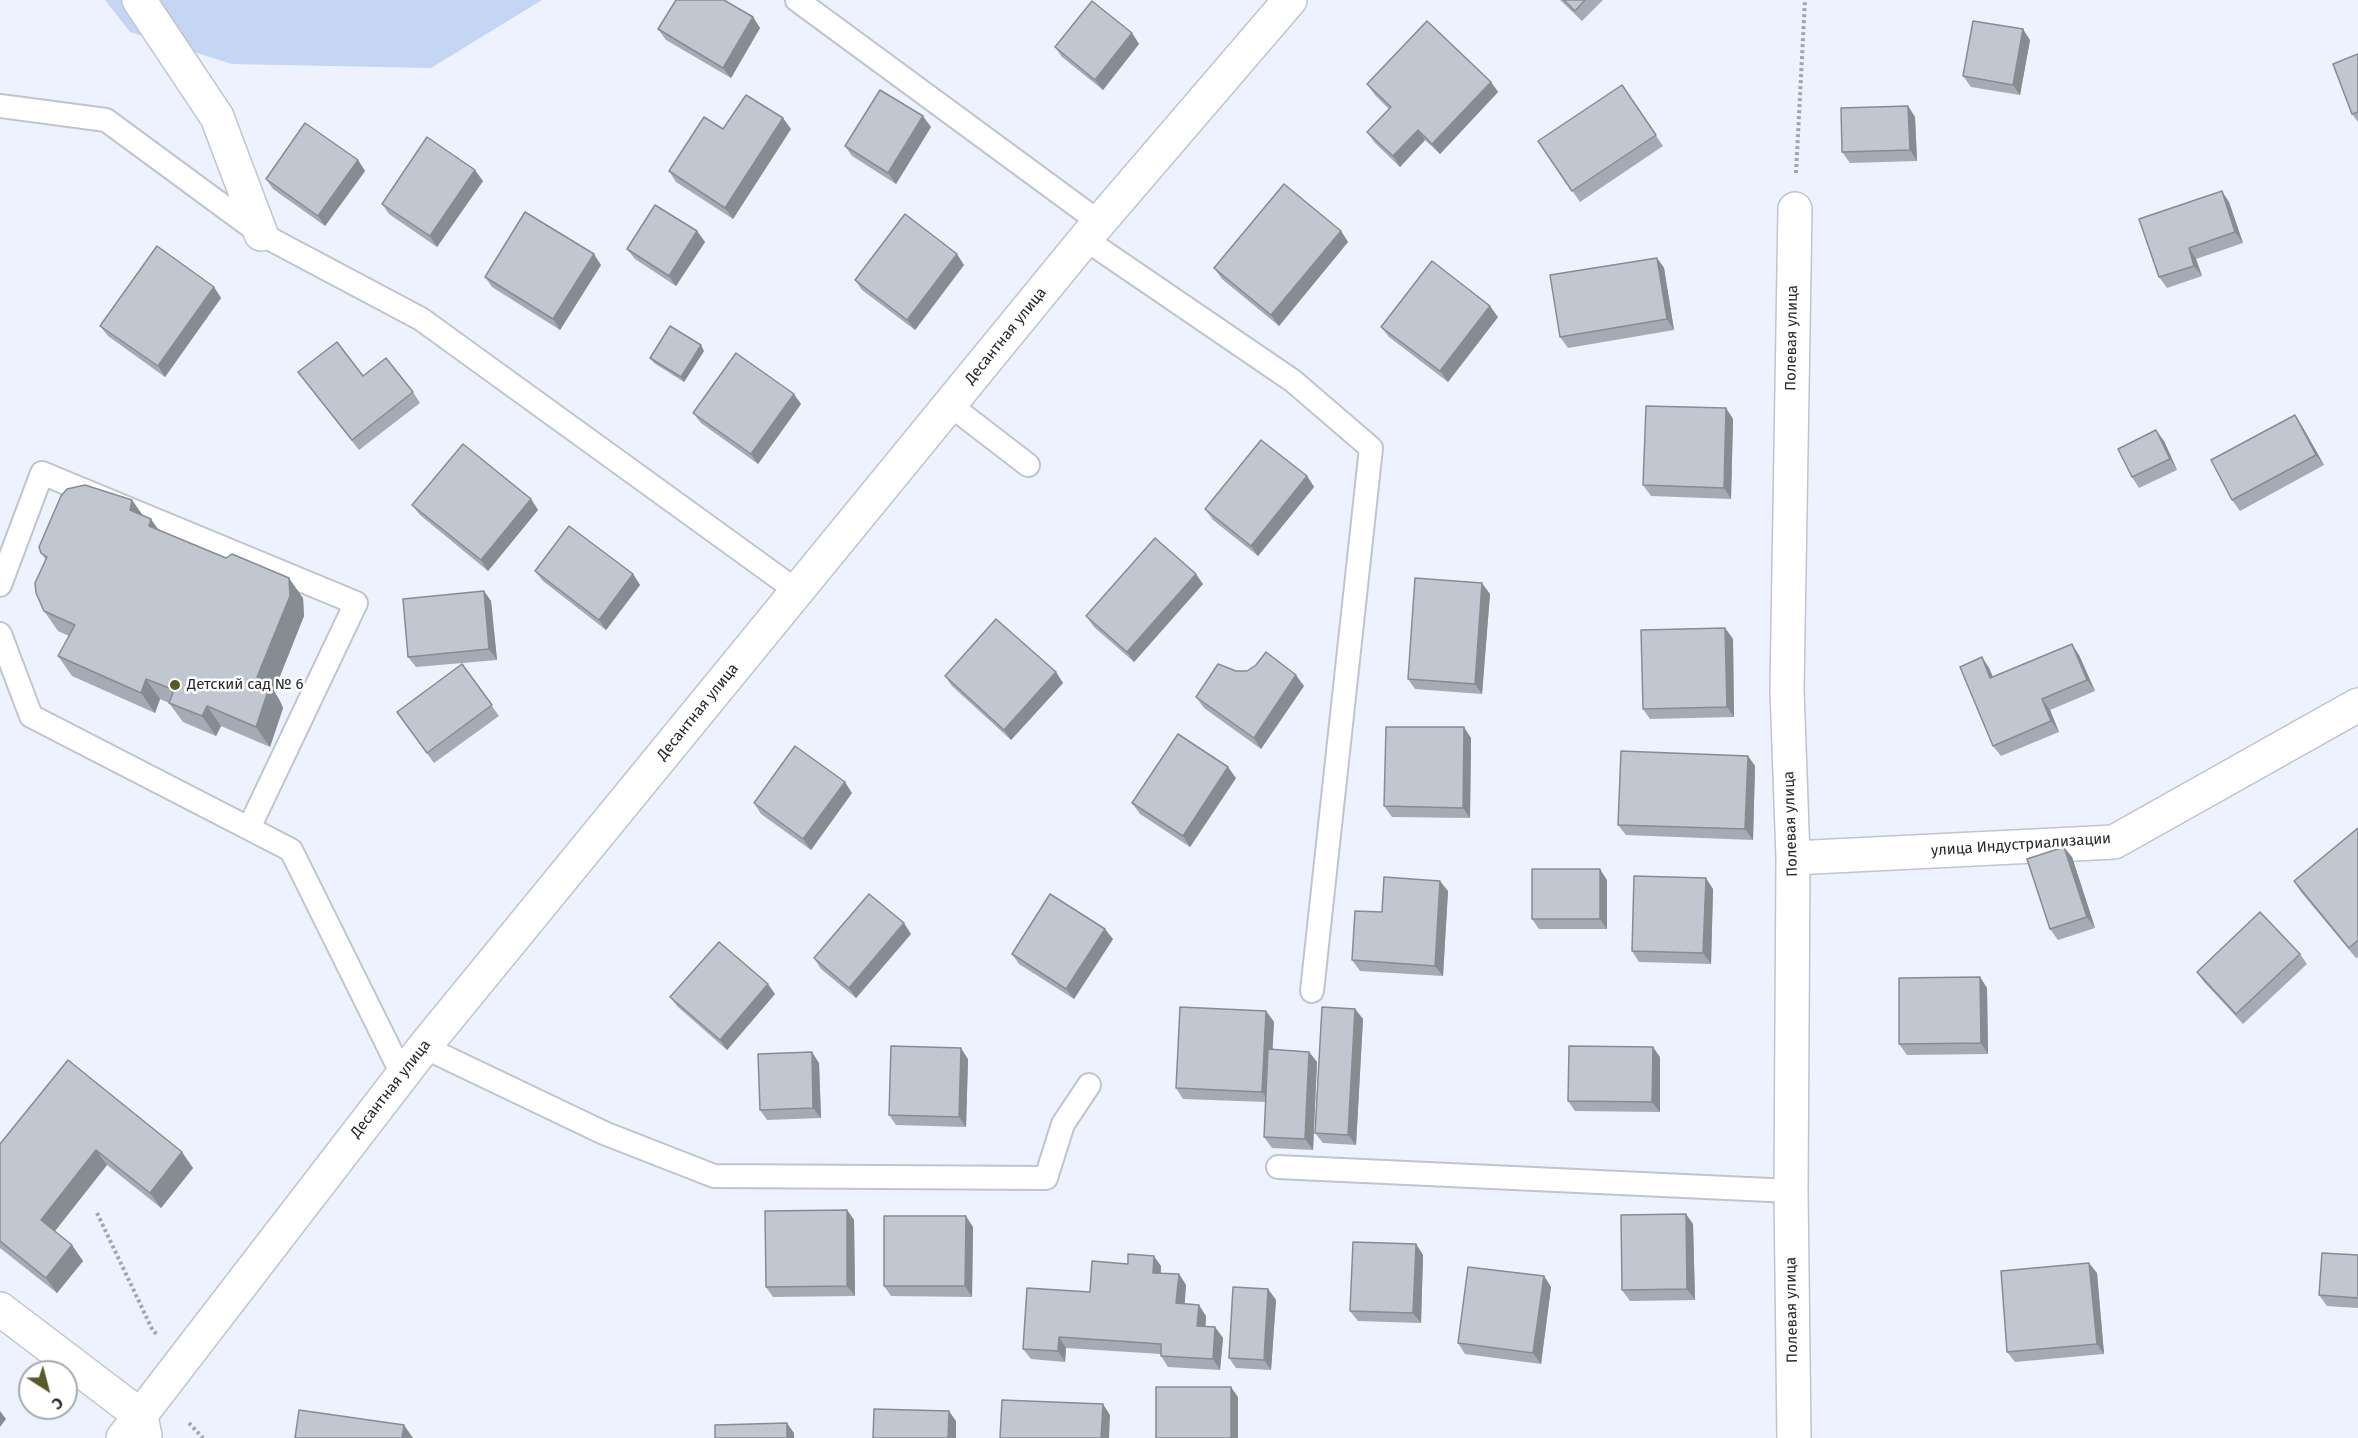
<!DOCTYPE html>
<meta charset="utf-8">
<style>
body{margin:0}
#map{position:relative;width:2358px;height:1438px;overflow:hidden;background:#edf2fe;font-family:"Fira Sans",sans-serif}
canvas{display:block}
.north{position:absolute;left:18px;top:1360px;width:60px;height:60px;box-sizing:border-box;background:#fff;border:2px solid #a8a9ab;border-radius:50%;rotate:144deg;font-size:16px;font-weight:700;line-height:24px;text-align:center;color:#26282c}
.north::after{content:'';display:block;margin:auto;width:21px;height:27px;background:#565b29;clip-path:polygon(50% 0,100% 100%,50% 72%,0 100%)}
</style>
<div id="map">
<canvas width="2358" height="1438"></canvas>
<div class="north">С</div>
</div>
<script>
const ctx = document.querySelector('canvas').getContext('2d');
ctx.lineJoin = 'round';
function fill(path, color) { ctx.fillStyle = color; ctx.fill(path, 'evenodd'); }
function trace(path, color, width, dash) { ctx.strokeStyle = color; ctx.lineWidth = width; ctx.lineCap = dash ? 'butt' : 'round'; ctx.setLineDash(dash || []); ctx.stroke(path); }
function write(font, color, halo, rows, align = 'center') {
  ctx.font = font + ' "Fira Sans",sans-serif'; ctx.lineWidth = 5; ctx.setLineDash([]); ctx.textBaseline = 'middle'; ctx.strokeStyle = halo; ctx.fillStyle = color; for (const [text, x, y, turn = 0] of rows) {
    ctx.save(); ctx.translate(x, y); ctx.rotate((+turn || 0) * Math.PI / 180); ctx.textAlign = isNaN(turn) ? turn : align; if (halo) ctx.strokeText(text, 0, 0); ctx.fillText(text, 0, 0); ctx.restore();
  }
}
fill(new Path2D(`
 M105,0h437l-111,68 -199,-4 -102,-32z`), '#c5d6f5');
const service = new Path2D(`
 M797,0l302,222
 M0,106l106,14 155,114 160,85 376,272
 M1085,239l208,142 78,67 -59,543
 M950,405l78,60
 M0,585l42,-112 314,130 -107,225
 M0,634l31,82 260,134 111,224
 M424,1047l180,86 110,43 332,2 17,-54 26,-39
 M1278,1167l513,24`);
const minor = new Path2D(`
 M139,0l78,117 44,117
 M1793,858l321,-16 244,-137
 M0,1309l141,107 4,20
 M123,1438l301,-391 661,-808 205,-239
 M1794,1438l-3,-247 2,-333 -6,-168 8,-481`);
trace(service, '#bfc4cf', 26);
trace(minor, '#bfc4cf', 36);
trace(new Path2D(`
 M1796,173l9,-173
 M97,1213l56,118 5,4
 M189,1423l14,15`), '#a1a5ae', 4, [3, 3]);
trace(service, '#fff', 22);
trace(minor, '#fff', 33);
fill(new Path2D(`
 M1560,0h43l-21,21z
 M753,17l7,11 -29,50 -65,-38 -8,-11z
 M1132,33l7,11 -36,46 -41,-33 -7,-10z
 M2030,40l-10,55 -49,-8 -8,-11z
 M2358,54v68l-6,-8z
 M1491,82l7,10 -58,62 -15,-14 -25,27 -25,-24 -8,-11 22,-23 -14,-14 -8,-11z
 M1622,85l41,61 -83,56 -42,-61z
 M1908,106l7,11 2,44 -67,2 -8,-11z
 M931,127l-35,57 -44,-28 -7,-10z
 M723,129h68l-58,90 -57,-37 -7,-11z
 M358,160l7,11 -40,55 -52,-37 -7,-10z
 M483,181l-46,66 -48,-33 -7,-10z
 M2229,202l14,41 -47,16 6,17 -35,12 -8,-11z
 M697,231l8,11 -29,44 -41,-27 -8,-10z
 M1341,231l7,11 -69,84 -57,-47 -8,-11z
 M1657,258l7,10 10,62 -106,18 -8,-11z
 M601,265l-41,65 -68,-43 -7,-10z
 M964,265l-49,65 -53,-40 -7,-10z
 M214,287l7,11 -56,79 -57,-41 -8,-10z
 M1498,317l-50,65 -59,-45 -8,-10z
 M704,351l-20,31 -30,-19 -4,-5z
 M298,372l115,20 7,11 -61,47z
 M801,404l-43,60 -57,-41 -8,-10z
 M1726,408l7,11 -2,80 -80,-3 -8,-11z
 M2295,415l7,11 22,39 -84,46 -8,-11z
 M2164,441l13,29 -38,18 -7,-11z
 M1307,476l7,11 -56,69 -45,-36 -8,-11z
 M531,499l7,11 -50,61 -68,-56 -8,-10z
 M132,500l11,16 15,14 145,68 1,18 -30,75 6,10 3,7 -13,39 -49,-21 -5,10 -33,-14 -14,-19 -9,-4 -5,14 -83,-37 -14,-20 11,-20 -11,-5 -14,-20 2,-51 -5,-7z
 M535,571l98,3 7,11 -34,45 -63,-49z
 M1203,584l-69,78 -40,-35 -8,-11z
 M484,591l7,10 6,59 -81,7 -8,-10z
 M1490,594l-8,100 -67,-5 -7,-10z
 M1725,628l8,11 1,78 -84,2 -7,-10z
 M2079,655l16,36 -45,19 9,22 -58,24 -8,-10 -11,-89 7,11 4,9z
 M462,664l37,52 -65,47 -37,-51z
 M1236,671l68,15 -43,63 -57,-41 -8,-11z
 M1056,672l7,11 -52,57 -59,-54 -7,-10z
 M1471,738l-1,80 -78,-1 -8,-11z
 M1748,756l7,10 -2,74 -127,-5 -8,-10z
 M1236,778l-46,69 -50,-33 -8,-11z
 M852,793l-41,57 -50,-36 -7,-11z
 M2358,828v129l-2,1 -55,-66 -7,-11z
 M2072,857l23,71 -37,12 -8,-11z
 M1607,880v49h-68l-7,-10z
 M1713,889l-2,75 -72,-2 -7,-11z
 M1448,891l-5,85 -83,-5 -8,-11 30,-48z
 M911,934l-55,64 -35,-29 -7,-11z
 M1113,939l-39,60 -55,-35 -7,-10z
 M2300,954l7,10 -64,60 -39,-42 -7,-10z
 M1980,977l7,11 1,66 -81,1 -8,-11z
 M775,994l-48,56 -49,-43 -8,-10z
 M1355,1009l8,10 -7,126 -33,-2 -8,-10z
 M1266,1011l8,11 -2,27 37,3 8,10 -4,88 -41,-2 -8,-11 2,-35 -83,-3 -7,-11z
 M1660,1057v55l-85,-1 -7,-10z
 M968,1059l-2,68 -70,-2 -7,-10z
 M68,1060l125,108 -32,40 -54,-43 -52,66 28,30 -26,32 -57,-45v-104z
 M819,1063l2,55 -54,2 -7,-10z
 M847,1210l7,10 1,76 -82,1 -7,-10z
 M1693,1224l2,76 -65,1 -8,-11z
 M973,1227l-1,70 -81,-1 -7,-10z
 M1416,1244l7,11 -2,68 -63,-2 -8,-10z
 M2358,1255v53l-31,-2 -8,-11z
 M1161,1266v7l18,1 7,11 -2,19 22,12 -1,11h10l8,11 -3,32 -52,-3 -7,-11v-2l-95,-6 -1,14 -34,-3 -8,-10 67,-57z
 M2097,1273l7,81 -89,8 -8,-10z
 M1544,1276l7,11 -10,77 -76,-10 -7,-11z
 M1268,1289l8,11 -5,70 -35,-2 -7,-10z`), '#a6aab4');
fill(new Path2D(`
 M753,17l7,11 -29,50 -8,-10z
 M2023,29l7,11 -10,55 -7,-10z
 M1132,33l7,11 -36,46 -8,-10z
 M1491,82l7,10 -58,62 -8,-10z
 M1908,106l7,11 2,44 -7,-11z
 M923,116l8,11 -35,57 -8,-11z
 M783,118l8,11 -58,90 -8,-11z
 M1418,130l7,10 -25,27 -7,-11z
 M358,160l7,11 -40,55 -7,-10z
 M475,170l8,11 -46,66 -7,-11z
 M2222,191l7,11 14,41 -8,-11z
 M697,231l8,11 -29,44 -7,-10z
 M1341,231l7,11 -69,84 -8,-11z
 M2189,248l7,11 6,17 -8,-10z
 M594,254l7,11 -41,65 -7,-11z
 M957,254l7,11 -49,65 -8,-10z
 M1657,258l7,10 10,62 -7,-11z
 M214,287l7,11 -56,79 -7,-11z
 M1490,306l8,11 -50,65 -8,-11z
 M701,345l3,6 -20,31 -3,-5z
 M794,394l7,10 -43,60 -7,-10z
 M1726,408l7,11 -2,80 -7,-11z
 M2295,415l7,11 22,39 -8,-10z
 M2156,430l8,11 13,29 -7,-11z
 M1307,476l7,11 -56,69 -7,-10z
 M531,499l7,11 -50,61 -7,-11z
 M132,500l14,20 -16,-10z
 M151,519l14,20 -16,-13z
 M633,574l7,11 -34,45 -7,-10z
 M1196,574l7,10 -69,78 -7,-10z
 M289,578l14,20 1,18 -30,75 6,10 3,7 -13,39 -14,-20 1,-50z
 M1482,583l8,11 -8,100 -7,-10z
 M484,591l7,10 6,59 -8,-11z
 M1725,628l8,11 1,78 -7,-10z
 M2072,644l7,11 16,36 -8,-11z
 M1982,657l7,11 9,21 -8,-11z
 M1056,672l7,11 -52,57 -7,-10z
 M1296,675l8,11 -43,63 -7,-11z
 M146,679l14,20 -5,14 -14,-20z
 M2042,699l8,11 9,22 -8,-11z
 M207,706l14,20 -5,10 -14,-20z
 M1464,727l7,11 -1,80 -7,-10z
 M1748,756l7,10 -2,74 -8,-11z
 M1228,767l8,11 -46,69 -7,-11z
 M845,782l7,11 -41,57 -8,-11z
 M2064,847l8,10 23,71 -8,-11z
 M1600,869l7,11v49l-7,-10z
 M1706,878l7,11 -2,75 -8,-11z
 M1440,881l8,10 -5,85 -8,-10z
 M904,923l7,11 -55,64 -7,-10z
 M1105,929l8,10 -39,60 -8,-10z
 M1980,977l7,11 1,66 -7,-11z
 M768,984l7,10 -48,56 -7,-10z
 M1355,1009l8,10 -7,126 -8,-10z
 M1266,1011l8,11 -4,80 -8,-10z
 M1653,1047l7,10v55l-8,-10z
 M961,1048l7,11 -2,68 -7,-10z
 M812,1052l7,11 2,55 -8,-10z
 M1309,1052l8,10 -4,88 -8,-11z
 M96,1150l11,15 -56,71 -10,-16z
 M182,1152l11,16 -32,40 -11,-15z
 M847,1210l7,10 1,76 -8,-10z
 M1686,1214l7,10 2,76 -8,-11z
 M966,1216l7,11 -1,70 -7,-11z
 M1416,1244l7,11 -2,68 -8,-10z
 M72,1245l11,16 -26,32 -11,-15z
 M1154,1256l7,10 -1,17 -7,-10z
 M2089,1263l8,10 7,81 -7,-10z
 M1179,1274l7,11 -2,29 -8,-11z
 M1544,1276l7,11 -10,77 -8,-11z
 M1268,1289l8,11 -5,70 -7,-10z
 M1199,1305l7,11 -1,21 -8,-11z
 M1215,1327l8,11 -3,32 -7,-11z
 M1059,1337l7,11 -1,14 -7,-11z
 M1231,1387l7,10v41h-7z
 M1103,1404l7,11 -1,23h-8z
 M0,1411l6,8 -6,8z
 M949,1411l7,10v17h-8z
 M787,1423l7,10v5h-7z
 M404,1425l9,13h-11z`), '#878b92');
const building = new Path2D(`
 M676,0h48l29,17 -30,51 -65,-39z
 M1564,0h21l-10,11z
 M1092,1l40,32 -37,47 -40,-33z
 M1427,21l64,61 -59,62 -14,-14 -25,26 -26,-24 24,-25 -24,-23z
 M1973,21l50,8 -10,56 -50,-9z
 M2358,54v58l-6,2 -19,-50z
 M1622,85l34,50 -84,56 -34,-50z
 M880,90l43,26 -35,57 -43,-27z
 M746,95l37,23 -58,90 -56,-37 35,-54 19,12z
 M1908,106l2,44 -68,2 -1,-44z
 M305,123l53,37 -40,56 -52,-37z
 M427,137l48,33 -45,66 -48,-32z
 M1284,184l57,47 -70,84 -57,-47z
 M2222,191l13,41 -46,16 5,18 -35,11 -20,-58z
 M655,205l42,26 -28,45 -42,-27z
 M525,212l69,42 -41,65 -68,-42z
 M905,214l52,40 -50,66 -52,-40z
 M157,246l57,41 -56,79 -58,-40z
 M1657,258l10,61 -107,18 -10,-62z
 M1432,261l58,45 -50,65 -59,-44z
 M670,326l31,19 -20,32 -31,-19z
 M337,342l26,34 23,-18 27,34 -61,48 -54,-68z
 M736,353l58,41 -43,60 -58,-41z
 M1646,406l80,2 -2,80 -81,-3z
 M2295,415l21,40 -84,45 -21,-40z
 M2156,430l14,29 -38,18 -14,-28z
 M1261,440l46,36 -56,70 -46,-37z
 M463,444l68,55 -50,61 -69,-55z
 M85,485l47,15 -2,10 21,9 -2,7 77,32 6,-4 57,24 1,18 -33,81 9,4 3,7 -13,39 -49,-21 -5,10 -33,-13 5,-13 -28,-11 -5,14 -83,-37 17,-31 -31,-14 -8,-18 -1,-10 12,-26 -6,-4 -2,-6 22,-51 6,-7z
 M569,526l64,48 -34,46 -64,-49z
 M1155,538l41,36 -69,78 -41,-36z
 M1415,578l67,5 -7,101 -67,-5z
 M484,591l5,58 -81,8 -5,-58z
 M996,619l60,53 -52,58 -59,-54z
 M1725,628l2,79 -84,2 -2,-79z
 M2072,644l15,36 -45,19 9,22 -58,25 -33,-79 22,-10 8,21z
 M1266,652l30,23 -42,63 -58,-41 22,-33 18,7h11l9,-6z
 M462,664l30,41 -65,48 -30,-41z
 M1386,727h78l-1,81 -79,-2z
 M1178,734l50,33 -45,69 -51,-33z
 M795,746l50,36 -42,57 -49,-36z
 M1621,751l127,5 -3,73 -127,-4z
 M2358,828v112l-9,8 -55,-67z
 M2064,847l23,70 -37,12 -23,-70z
 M1532,869h68v50h-68z
 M1634,876l72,2 -3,75 -71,-2z
 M1384,877l56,4 -5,85 -83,-6 3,-49 27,1z
 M869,894l35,29 -55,65 -35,-30z
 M1050,894l55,35 -39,60 -54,-35z
 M2260,912l40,42 -64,60 -39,-42z
 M719,942l49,42 -48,56 -50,-43z
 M1980,977l1,66 -82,1v-66z
 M1180,1007l86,4 -4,81 -86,-4z
 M1322,1007l33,2 -7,126 -33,-2z
 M891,1046l70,2 -2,69 -70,-2z
 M1569,1046l84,1 -1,55 -84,-1z
 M1268,1049l41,3 -4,87 -41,-2z
 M812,1052l1,56 -53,2 -2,-56z
 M68,1060l114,92 -32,41 -54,-43 -55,70 31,25 -26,33 -46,-37v-97z
 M847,1210v76l-81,1 -1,-76z
 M1686,1214l1,75 -65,1 -1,-75z
 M884,1216h82l-1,70h-81z
 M1353,1242l63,2 -3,69 -63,-2z
 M2322,1253l36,2v43l-39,-3z
 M1128,1254l26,2 -1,17 26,1 -3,29 23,2 -2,21 18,1 -2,32 -52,-3v-12l-102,-7 -1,14 -35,-2 4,-61 63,4 2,-31 36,3z
 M2089,1263l8,81 -90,8 -6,-81z
 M1468,1267l76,9 -11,77 -75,-10z
 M1233,1287l35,2 -4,71 -35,-2z
 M1156,1387h75v51h-75z
 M1002,1400l101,4 -2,34h-101z
 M874,1409l75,2 -1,27h-75z
 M299,1410l105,15 -2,13h-107z
 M787,1423v15h-72v-13z`);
fill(building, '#c1c6d1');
trace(building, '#878b92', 1.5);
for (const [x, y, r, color] of [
 [175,685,6,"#565b29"]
]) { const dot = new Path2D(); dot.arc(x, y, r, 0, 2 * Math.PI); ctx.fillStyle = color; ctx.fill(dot); trace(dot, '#fff', 2); }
write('15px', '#26282c', '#fff', [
 ["Десантная улица",1006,336,-51],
 ["Полевая улица",1792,338,-89],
 ["Десантная улица",698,712,-51],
 ["Полевая улица",1791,824,-92],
 ["улица Индустриализации",2021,845,-4],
 ["Десантная улица",391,1089,-52],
 ["Полевая улица",1792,1310,-91]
]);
write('15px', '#26282c', '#fff', [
 ["Детский сад № 6",187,685]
], 'left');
</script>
